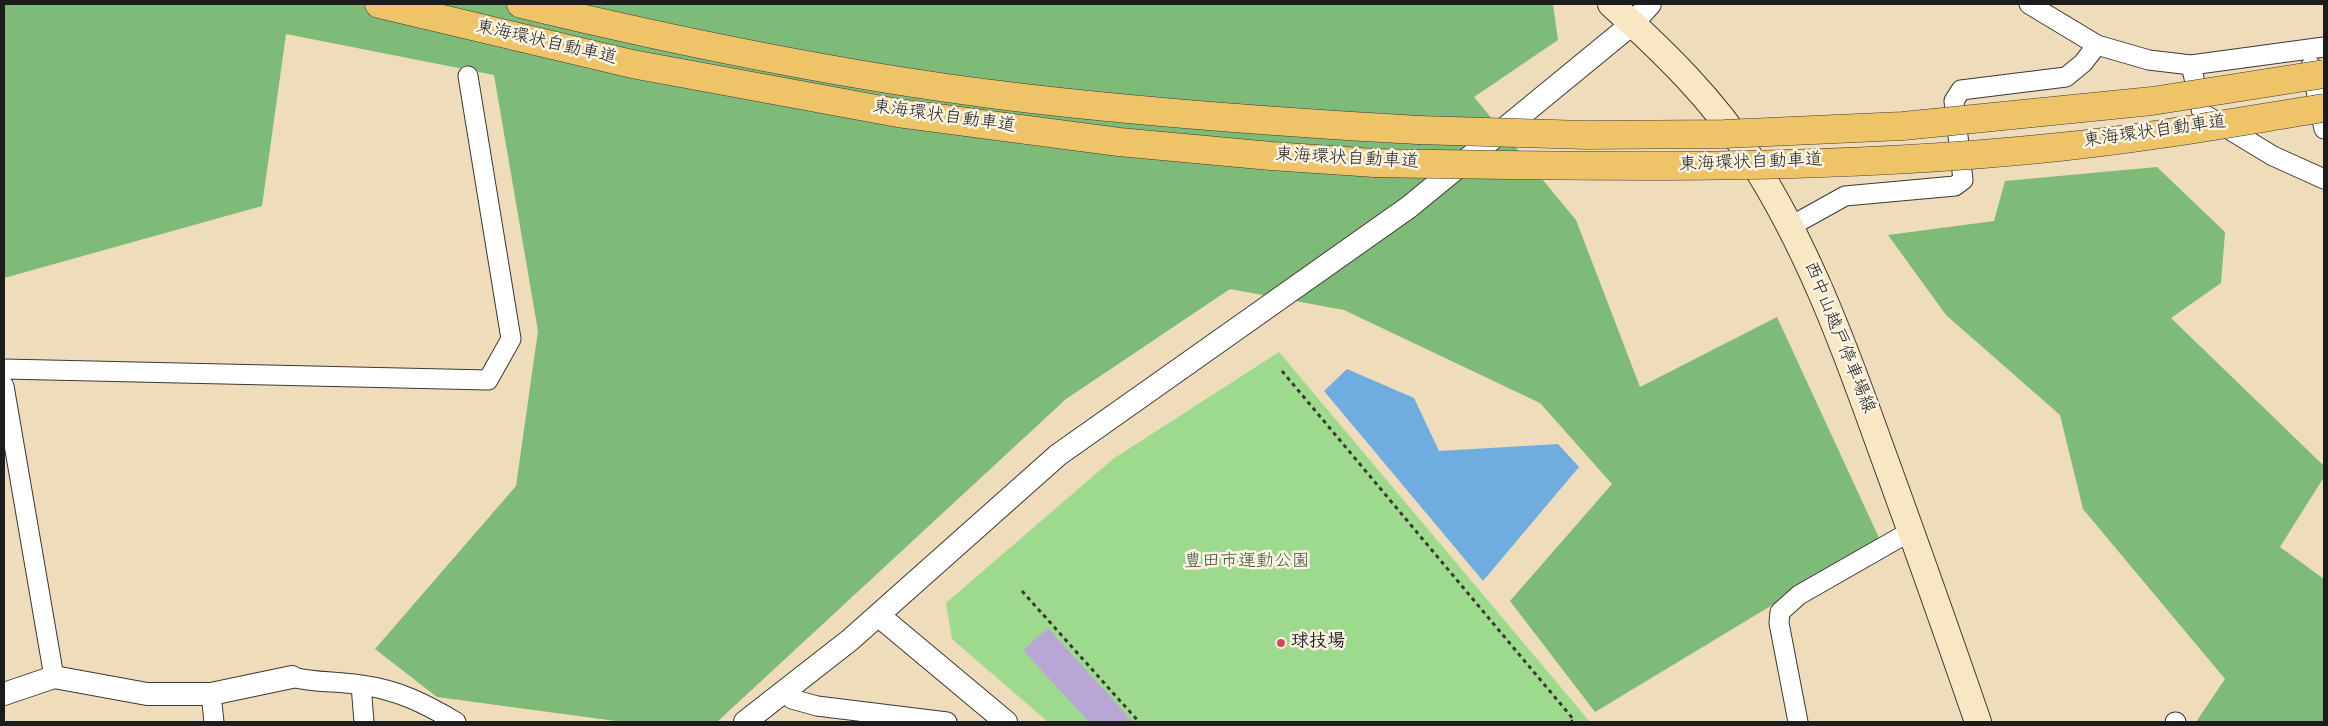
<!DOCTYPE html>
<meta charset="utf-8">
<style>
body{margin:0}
#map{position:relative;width:2328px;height:726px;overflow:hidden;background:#efdcbb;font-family:"Indie Flower",sans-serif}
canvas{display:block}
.frame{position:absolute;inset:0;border:5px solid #1c1c1c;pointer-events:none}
</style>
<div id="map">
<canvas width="2328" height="726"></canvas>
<div class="frame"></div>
</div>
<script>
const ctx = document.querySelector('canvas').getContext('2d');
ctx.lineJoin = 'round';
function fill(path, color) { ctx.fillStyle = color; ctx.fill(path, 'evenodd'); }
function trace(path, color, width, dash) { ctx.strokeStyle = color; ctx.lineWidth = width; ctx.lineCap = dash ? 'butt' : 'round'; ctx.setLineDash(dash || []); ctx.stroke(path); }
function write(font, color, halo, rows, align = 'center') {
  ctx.font = font + ' "Indie Flower","Klee One",sans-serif'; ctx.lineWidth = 5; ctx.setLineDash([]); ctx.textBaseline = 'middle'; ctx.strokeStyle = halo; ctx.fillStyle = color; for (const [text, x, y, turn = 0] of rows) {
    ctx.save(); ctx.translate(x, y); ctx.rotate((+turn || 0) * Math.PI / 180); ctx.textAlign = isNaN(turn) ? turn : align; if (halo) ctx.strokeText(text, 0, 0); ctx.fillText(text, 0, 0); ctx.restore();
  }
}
fill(new Path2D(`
 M1279,352l311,370h-542l-96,-83 -6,-36 167,-144z`), '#9eda8d');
fill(new Path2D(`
 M4,4h1549l5,36 -84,57 102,123 64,167 137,-70 103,223 -285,172 -85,-111 102,-117 -72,-81 -196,-93 -114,-21 -164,110 -349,323h-94l-186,-25 -62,-48 141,-163 22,-155 -44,-256 -208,-41 -24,172 -258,72z
 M2157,167l68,65 -4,51 -50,35 153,148v11l-44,70 44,32v143h-128l29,-43 -142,-170 -23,-94 -114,-100 -58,-80 106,-14 11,-40z`), '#7eba78');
fill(new Path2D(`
 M1347,369l67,29 25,53 119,-7 21,23 -96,114 -159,-190z`), '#6fade1');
fill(new Path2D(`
 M1048,628l85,94h-44l-66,-72z`), '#b8a6d5');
const minor = new Path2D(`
 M2029,4l68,41 52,15 42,5 133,-18
 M2191,65l11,48 71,43 51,23
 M2311,66l13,63
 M1791,226l54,-30 110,-10 8,-6 -9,-79 7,-11 105,-13 17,-14 14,-18
 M4,369l484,11 23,-41 -43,-263
 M4,386l50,291
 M292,677c23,6 46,4 69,8 37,5 63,18 95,37
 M361,685l3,37
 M211,694l3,28
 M792,699l25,7 130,16
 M1798,722l-19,-99 1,-11 19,-17 112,-64
 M2175,722h1`);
const tertiary = new Path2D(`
 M878,615l128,107
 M4,694l50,-17 93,17h64l81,-17
 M745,722l105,-82 208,-185 351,-248 223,-183 18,-20`);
const secondary = new Path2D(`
 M1611,4c51,46 103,96 140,155 55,85 91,181 125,276 35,96 69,191 102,287`);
const motorway = new Path2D(`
 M379,4l253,60 266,49 221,29 152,14 104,7
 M521,4c154,37 312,70 470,90 142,18 284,28 427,36`);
trace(minor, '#3c3934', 21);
trace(tertiary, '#3c3934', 24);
trace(secondary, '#3c3934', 28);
trace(motorway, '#3c3934', 29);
trace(new Path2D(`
 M1282,371l292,349 -3,2
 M1022,591l117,131`), '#3c3934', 3, [4, 4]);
trace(minor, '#fff', 19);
trace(tertiary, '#fff', 22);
trace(secondary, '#f9e7c3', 26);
trace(motorway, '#efc469', 28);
const motorwayBridge = new Path2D(`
 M1418,130l168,5 138,-1 179,-8 249,-25 172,-27
 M1375,163c228,4 457,8 684,-16 89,-9 177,-25 265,-39`);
trace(motorwayBridge, '#3c3934', 29, []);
trace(motorwayBridge, '#efc469', 28);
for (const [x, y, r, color] of [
 [1281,643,5,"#d1495b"]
]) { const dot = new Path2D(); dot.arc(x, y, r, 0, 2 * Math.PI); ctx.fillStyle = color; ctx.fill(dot); trace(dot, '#fcf5e5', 2); }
write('18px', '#1c1c1c', '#fcf5e5', [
 ["東海環状自動車道",546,44,13],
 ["東海環状自動車道",944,118,8],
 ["東海環状自動車道",2155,133,-8],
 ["東海環状自動車道",1347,160,3],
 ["東海環状自動車道",1751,164,-2],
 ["西中山越戸停車場線",1838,338,68]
]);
write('18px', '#43553e', '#fcf5e5', [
 ["豊田市運動公園",1247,563]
]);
write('bold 18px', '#1c1c1c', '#fcf5e5', [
 ["球技場",1291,643]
], 'left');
</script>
